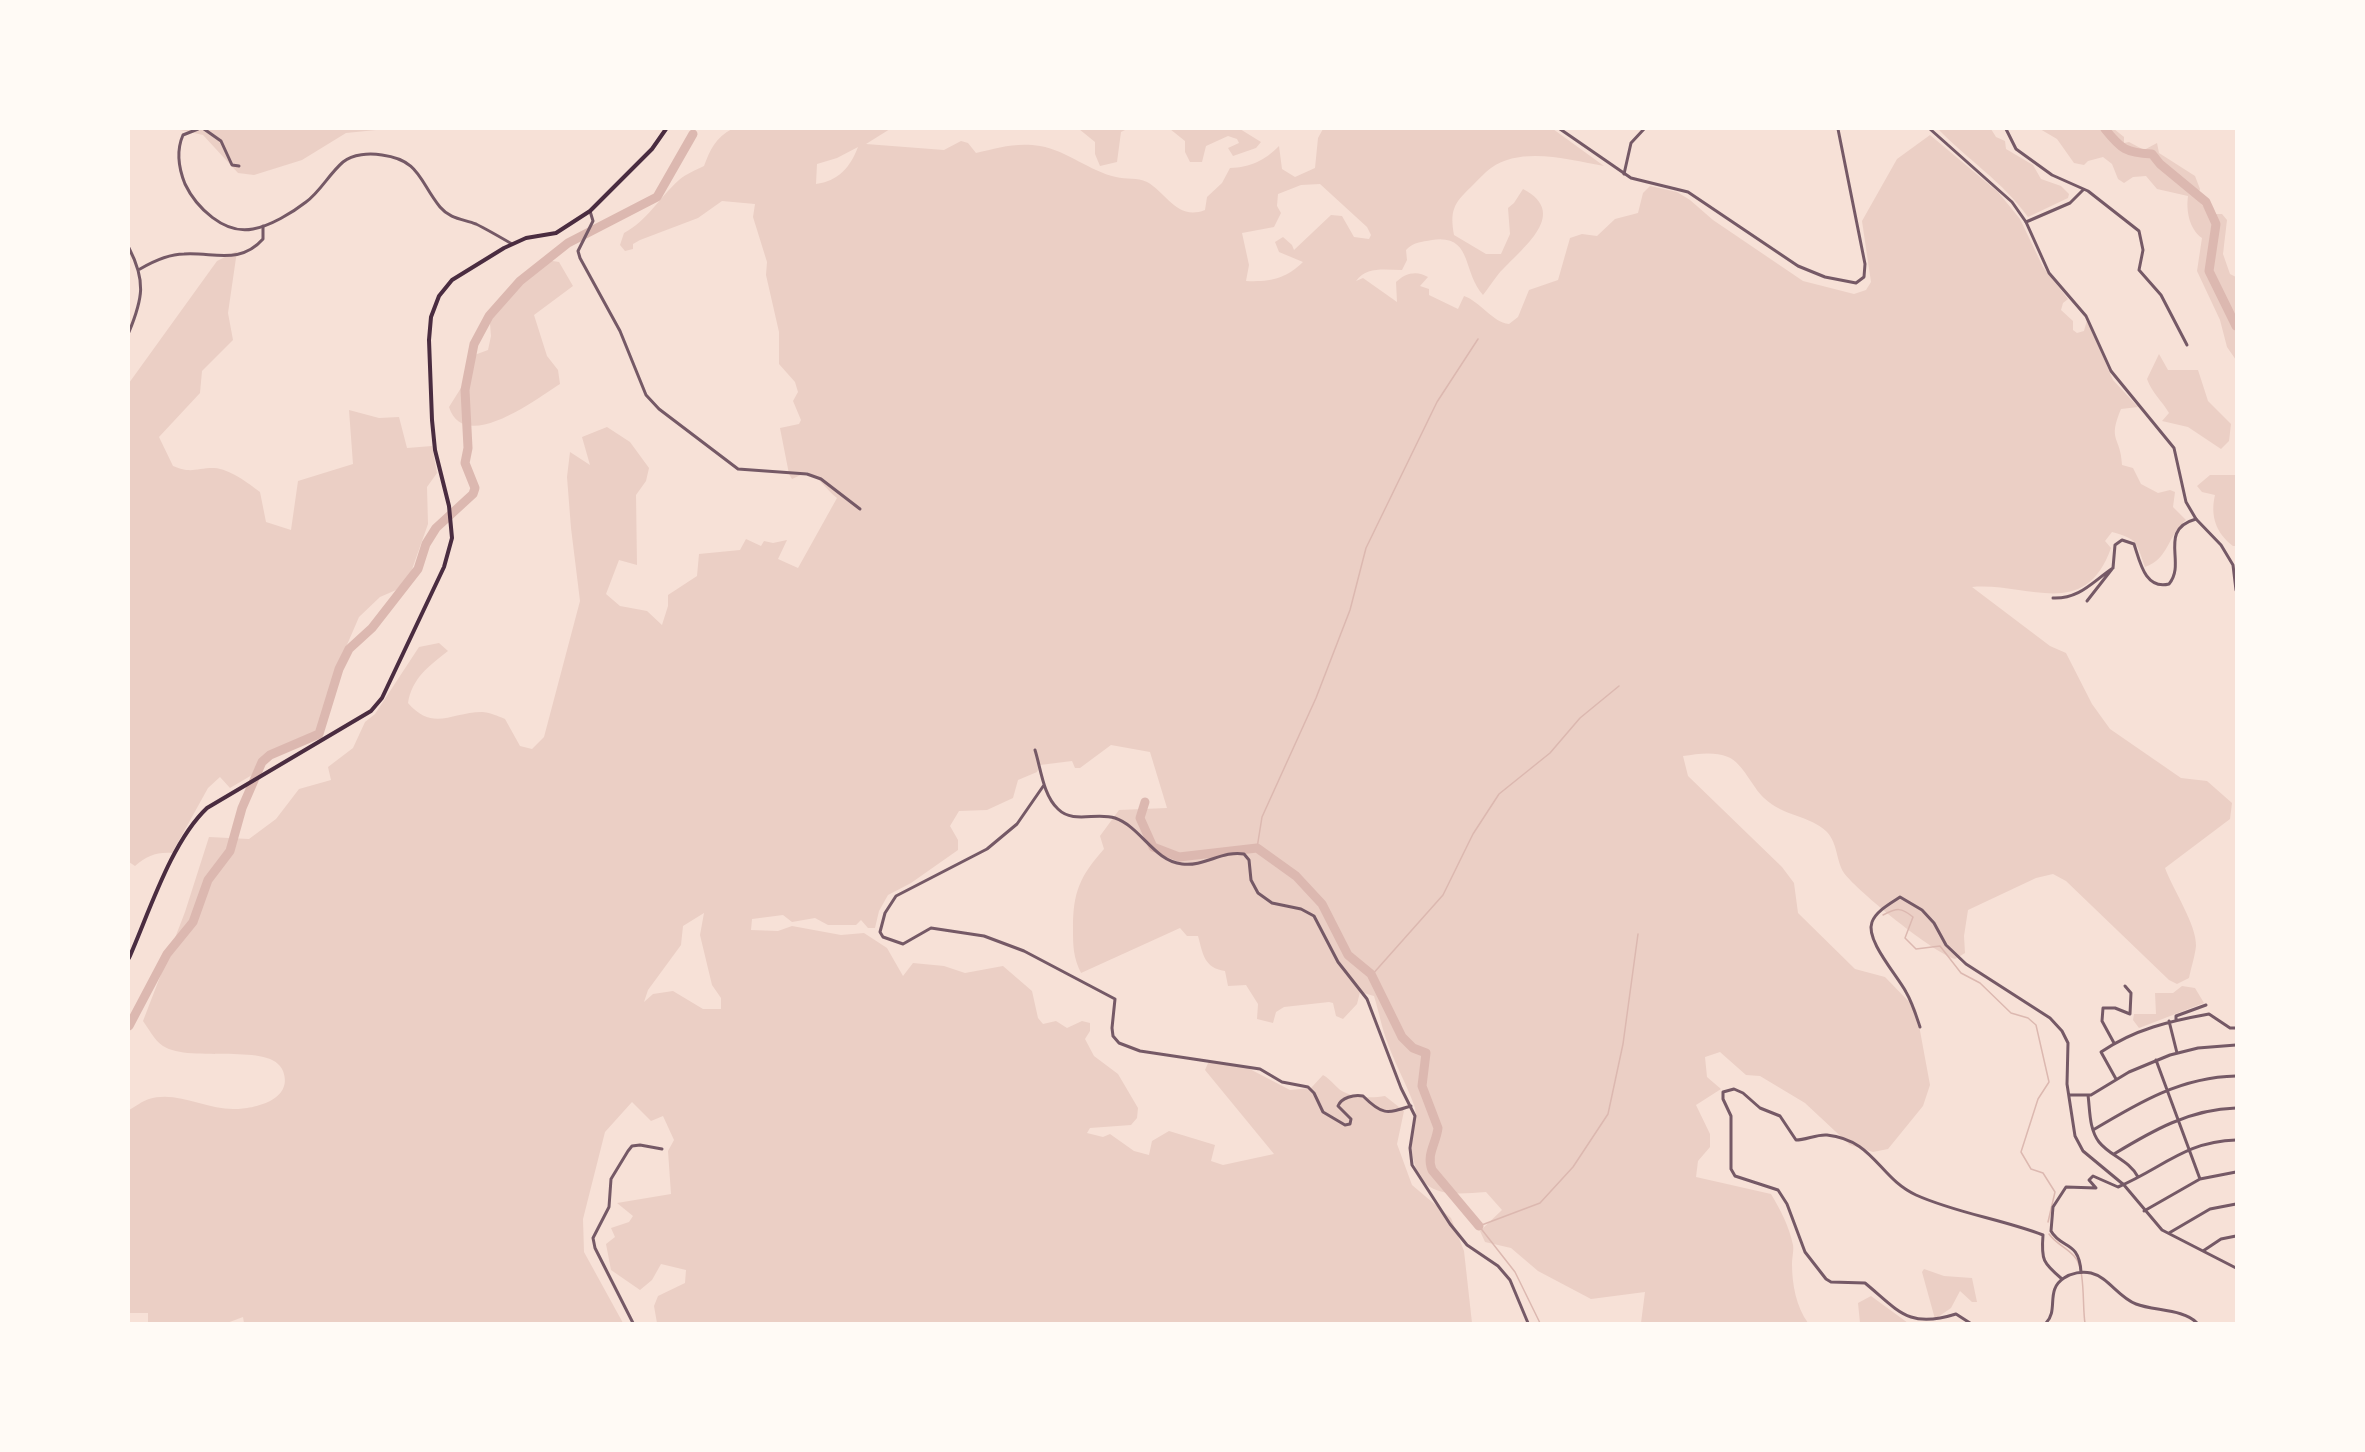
<!DOCTYPE html>
<style>
body{margin:0}
#map{position:relative;width:2365px;height:1452px;overflow:hidden;background:#f7e1d7;font-family:Arial,sans-serif}
canvas{display:block}
.frame{position:absolute;inset:0;border:130px solid #fffaf5;pointer-events:none}
</style>
<div id="map">
<canvas width="2365" height="1452"></canvas>
<div class="frame"></div>
</div>
<script>
const ctx = document.querySelector('canvas').getContext('2d');
ctx.lineJoin = 'round';
function fill(path, color) { ctx.fillStyle = color; ctx.fill(path, 'evenodd'); }
function trace(path, color, width, dash) { ctx.strokeStyle = color; ctx.lineWidth = width; ctx.lineCap = dash ? 'butt' : 'round'; ctx.setLineDash(dash || []); ctx.stroke(path); }
fill(new Path2D(`
 M176,129h210l-40,4 -44,27 -48,15 -16,-2 -35,-38z
 M732,129h158l-24,15 78,6 17,-9 7,2 8,10c21,-5 41,-11 64,-7 28,5 49,25 76,31 10,3 21,0 31,5 20,11 30,39 58,28l2,-13 15,-14 8,-15c21,-1 34,-7 49,-22l3,23 13,8 20,-9 3,-30 5,-9h230l51,37c-34,-6 -82,-20 -113,2 -7,5 -14,13 -20,19 -18,17 -21,24 -17,48l32,19h15l9,-20 -2,-26 6,-5 9,-14c50,26 -7,63 -26,87 -5,6 -9,13 -14,19 -21,-23 -10,-61 -51,-55 -11,2 -18,2 -26,10l1,10 -5,10c-17,0 -35,-4 -46,11l7,-3 34,24 -1,-20c9,-9 21,-12 32,-5l-8,9 9,3v6l29,14 6,-13c17,6 28,26 45,28l9,-7 11,-27 29,-10 12,-42 12,-4 15,2 18,-17 23,-6 5,-20 7,-7 27,6 13,8 23,20 90,61 51,13 12,-4 5,-8 -9,-61 35,-62 33,-24 68,57 22,27 23,48 25,32 -5,4 -2,7 12,11v9l4,3 7,-2 3,-11 26,60 25,27 -17,2c-14,33 0,27 1,56l11,3 8,16 17,9 12,-3 5,2 -2,15 13,13c-19,16 -17,39 -41,47 -9,-25 -7,-28 -33,-35l-7,9 6,7c-26,74 -84,34 -139,39l78,59 16,7 26,51 18,25 71,49 26,3 25,22 -2,16 -65,49c8,22 32,57 31,78 -1,10 -5,22 -7,32l-12,6 -8,-4 -103,-99 -13,-7 -17,4 -68,32 -4,26 1,17 -10,6c-21,-6 -97,-67 -111,-86 -8,-12 -6,-29 -17,-41 -17,-17 -43,-15 -63,-34 -12,-11 -21,-35 -36,-41 -15,-6 -30,-3 -45,-1l5,20 94,91 12,16 4,30 57,56 30,8 31,32 14,76 -7,21 -35,43 -15,3 -23,-7 -45,-42 -45,-27 -14,-1 -26,-23 -15,5 2,20 14,12 -25,16 14,29v13l-12,14 -2,16 75,17c10,17 18,32 22,51 1,5 -1,13 -1,19 0,20 4,42 16,59h-167l4,-31 -54,7 -53,-28 -27,-23 -26,-6 -5,-11 22,-21 -16,-18c-42,3 -70,6 -75,-48 -2,-11 7,-24 4,-36 -7,-21 -19,-42 -27,-64 -6,-15 -9,-32 -14,-48l-14,-4 -3,12 -14,15 -7,-3 -3,-13 -4,-1 -45,5 -8,5 -3,11 -16,-4 1,-15 -12,-19 -18,1 -3,-15c-21,-3 -22,-17 -27,-35h-11l-7,-8 -99,45c-8,-16 -8,-27 -8,-45 0,-36 7,-52 31,-79l-4,-13 19,-26 48,-2 -17,-56 -39,-7 -31,23h-5l-3,-7 -32,4 -3,7 -19,8 -5,18 -26,12 -28,1 -9,15 8,14v10l-47,33 -23,12 -9,16 -4,17h-7l-7,-8 -5,5h-28l-13,-7 -23,4 -9,-7 -31,4 -1,11 27,1 14,-5 49,9 23,-2 23,15 16,28 10,-13 31,3 21,7 38,-7 29,25 6,27 5,6 13,-3 11,7 15,-7 8,2v8l-5,8 9,17 24,18 20,34 -1,10 -6,7 -41,3 -3,5 16,4 7,-3 24,17 15,4 3,-14 17,-10 46,14 -4,16 12,4 51,-11 -69,-84 4,-9 35,5 46,24 21,-2 12,-13c9,5 14,15 23,18 10,5 28,5 39,3l19,15 -7,33 15,41 39,33 13,33 8,72h-815l-3,-17 4,-10 27,-13 1,-13 -25,-6 -9,16 -12,10 -29,-20 -5,-26 9,-7 -4,-9 18,-6 4,-6 -16,-13 54,-9 -3,-43 6,-11 -11,-24 -12,5 -19,-19 -27,30 -22,87 1,33 39,71h-379l-1,-6 -16,6h-79v-10h-19v-203c6,-3 13,-9 20,-11 27,-9 59,11 86,10 19,0 59,-9 48,-38 -11,-30 -92,-7 -120,-25 -9,-6 -14,-17 -20,-25l42,-109 24,-75 40,2 27,-20 23,-30 32,-9 -3,-13 25,-19 12,-26 10,-8 44,-67 20,-4 9,8c-19,15 -36,27 -40,52 25,29 44,9 74,9 7,0 16,4 23,7l15,27 12,3 12,-12 36,-136 -9,-73 -4,-51 3,-25 20,13 -8,-28 25,-10 23,15 19,26 -3,13 -10,14 1,70 -18,-5 -13,34 14,12 27,5 15,14 6,-19v-11l29,-19 2,-22 41,-4 6,-11 15,7 3,-5 9,2 14,-3 -9,19 20,9 39,-70c-11,-8 -17,-21 -30,-26l-15,7 -3,-5 -9,-46 19,-4 2,-4 -8,-19 5,-9 -3,-10 -16,-18v-32l-13,-57 1,-13 -14,-45 2,-13 -33,-3 -24,17 -58,22 -7,4v5l-8,2 -5,-6 4,-12c24,-13 34,-34 55,-53 7,-6 17,-10 25,-14 6,-16 12,-29 28,-37zM858,147c-8,21 -20,34 -42,37l1,-20 20,-6zM1320,184l47,43 4,8 -2,4 -15,-2 -12,-21 -11,-1 -37,35 -2,-5 -9,-8 -8,5 4,10 24,10c-18,17 -32,20 -57,19l3,-16 -7,-32 32,-6 7,-14 -4,-7 1,-12 23,-9zM704,913l-4,22 12,50 9,13v11h-18l-30,-18 -20,3 -9,8 4,-12 33,-45 2,-19z
 M1079,129h48l-6,3 -4,30 -17,4 -5,-12v-12z
 M1170,129h70l21,13 -5,6 -23,8 -5,-8 11,-5 -2,-4 -9,-3 -22,10 -4,16h-12l-5,-10v-11z
 M1938,129h53l5,8 9,4 1,8 27,16 8,14 20,7 8,8 -1,4 -40,19c-25,-35 -61,-58 -90,-88z
 M2040,129h74l10,8v6l5,-1 15,8 13,-7 2,10 36,23 5,13 -3,9 12,16h13l5,6 -4,34 7,20 6,3v83l-9,-13 -7,-27 -23,-49 5,-33c-13,-9 -16,-28 -14,-42l-31,-7 -11,-13 -13,1 -9,6 -6,-4 -6,-15 -9,-7 -15,4 -4,4 -10,-2 -17,-24z
 M237,251l-9,62 5,27 -31,31 -2,22 -41,44 14,29c19,8 22,2 41,2 16,1 34,15 46,24l6,30 25,8 7,-49 55,-17 -4,-54 30,8 20,-1 8,31 25,-2 5,27 -10,14 1,37 -18,51 -14,15 -16,7 -21,20 -22,51 -17,60 -11,9 -40,16 -10,8 -7,14 -22,13 -10,-11 -12,11 -36,65c-16,-1 -25,3 -37,13l-6,-4v-479l88,-122z
 M546,260l13,2 14,24 -39,29 13,41 11,14 2,14c-25,16 -96,70 -111,23l17,-27 3,-23 19,-7 3,-14 -2,-24 33,-35z
 M2159,354l9,16h30l10,31 23,23 -2,17 -8,8 -33,-22 -26,-6 7,-8c-7,-12 -17,-20 -22,-34z
 M2210,475h26v71h-3c-17,-13 -23,-30 -18,-51l-13,-3 -5,-6z
 M2182,986l13,2 9,15 -65,25 -6,-8 1,-6h22l-1,-21h18z
 M1924,1269l20,7 28,2 5,24h-5l-12,-11 -9,17 -16,11 -13,-47z
 M1871,1296l37,27h-48l-2,-20z`), '#ebcfc5');
trace(new Path2D(`
 M1257,848l5,-31 54,-119 34,-88 16,-62 71,-146 41,-63
 M1883,915c14,-7 18,-8 30,2l-8,21 11,11 24,-3 21,27 19,10 31,30 17,5 8,7 13,57 -11,17 -17,53 10,17 12,4 12,19 -7,30
 M1371,976l72,-81 30,-61 26,-40 51,-41 30,-35 39,-32
 M2049,1234c7,10 17,13 25,22 12,12 8,50 11,67
 M1540,1323l-25,-51 -36,-46 61,-23 33,-36 35,-53 15,-70 15,-110`), '#dcb8b0', 1.5);
trace(new Path2D(`
 M2105,129c16,20 21,24 47,25l8,10 46,38 10,22 -7,47 27,55
 M1145,802l-5,16 13,29 26,10 78,-9 39,28 26,28 26,51 23,19 31,63 11,11 13,5 -4,33 16,42c-2,16 -12,26 -6,42l47,56
 M129,1026l38,-72 26,-32 15,-42 22,-29 12,-43 20,-46 8,-7 49,-21 20,-65 10,-20 23,-21 46,-59 8,-25 10,-16 37,-34 2,-6 -10,-25 3,-15 -3,-58 9,-46 15,-28 31,-35 48,-38 89,-46 36,-63`), '#dcb8b0', 9);
trace(new Path2D(`
 M2006,129l10,20 36,26 36,16 51,40 4,19 -4,20 22,25 26,50
 M1624,174l7,-31 13,-14
 M2026,222l44,-19 13,-13
 M129,248c17,33 14,50 0,84
 M140,269c12,-7 29,-15 44,-15 30,-2 56,11 79,-15v-13
 M2053,598c27,1 39,-16 60,-30l2,-23 7,-5 12,4c6,18 11,46 35,40 18,-21 -12,-54 27,-65
 M2087,601l25,-32
 M1035,750c6,19 8,45 23,59 15,15 38,3 57,9 26,9 39,43 67,46 22,3 41,-14 62,-10l5,6 2,20 7,13 14,10 29,6 13,7 24,46 29,37 34,89 14,28 -5,32 2,17 38,59 17,21 31,21 12,14 18,43
 M1044,785l-27,39 -30,25 -91,47 -11,17 -5,19 3,5 20,7 28,-16 53,8 40,15 91,48 -3,29 1,8 6,7 21,8 120,18 22,13 26,5 6,6 9,19 22,13 5,-1 1,-5 -13,-13c3,-8 16,-12 25,-10 19,19 23,18 48,10
 M2176,1020v-4l30,-11
 M2169,1021l8,32
 M1920,1027c-4,-12 -8,-25 -14,-35 -9,-17 -41,-52 -34,-70 4,-11 19,-19 28,-25l22,13 12,13 12,22 20,19 84,54 12,13 6,12 -1,41 8,52 8,15 41,34 38,45 74,38
 M2114,1043l-12,-22 1,-13h12l15,6 1,-21 -6,-7
 M2156,1060l44,119
 M2116,1079l-15,-27c34,-23 69,-31 108,-38l21,14h6
 M2069,1095h22l38,-23 41,-17 28,-7 38,-3
 M2088,1095c2,15 1,34 11,47 11,14 30,18 39,35
 M2093,1130c45,-27 88,-53 143,-54
 M2114,1154c38,-23 76,-45 122,-46
 M2144,1211l56,-32 36,-7
 M2169,1233l41,-24 26,-5
 M2203,1251l18,-12 15,-3
 M2081,1272c-2,-32 -20,-23 -30,-41l2,-24 13,-20 30,1 -7,-8 4,-4 25,11c43,-18 68,-46 118,-47
 M633,1323l-38,-75 -2,-10 16,-31 2,-28 17,-28 4,-5 8,-1 22,4
 M1970,1323l-14,-9c-48,15 -57,-3 -91,-31l-34,-1 -5,-3 -21,-27 -18,-48 -9,-14 -43,-14 -4,-7v-53l-8,-17v-7l11,-3 9,4 17,15 20,8 16,24c10,0 21,-6 31,-5 47,5 52,43 89,60 40,18 85,24 127,40 -2,25 0,28 19,44
 M2046,1323c13,-13 -1,-33 18,-45 7,-5 18,-7 27,-5 17,4 28,25 45,31 18,7 48,5 61,19`), '#755966', 3);
trace(new Path2D(`
 M198,129l-15,6c-7,16 -4,34 2,49 11,23 39,51 68,45 17,-3 39,-16 53,-27 14,-10 23,-28 37,-40 10,-8 26,-9 39,-7 38,5 37,26 58,52 10,12 23,12 36,17 12,6 24,13 36,20
 M204,129l17,12 11,24 7,1
 M1560,129l71,49 57,14 110,74 27,11 31,6 8,-6 1,-13 -27,-135
 M1930,129l82,73 14,20 23,51 37,43 25,55 63,77 12,54 10,17 25,26 12,20 3,25
 M590,211l3,10 -15,30 2,7 40,73 26,64 13,14 79,60 69,5 14,5 39,30`), '#755966', 3);
trace(new Path2D(`
 M129,958c20,-45 42,-116 78,-150l164,-97 11,-13 62,-131 8,-29 -3,-32 -14,-56 -3,-30 -3,-80 2,-23 8,-21 13,-16 52,-32 22,-10 30,-5 34,-22 62,-62 14,-20`), '#4a2c40', 4);
</script>
